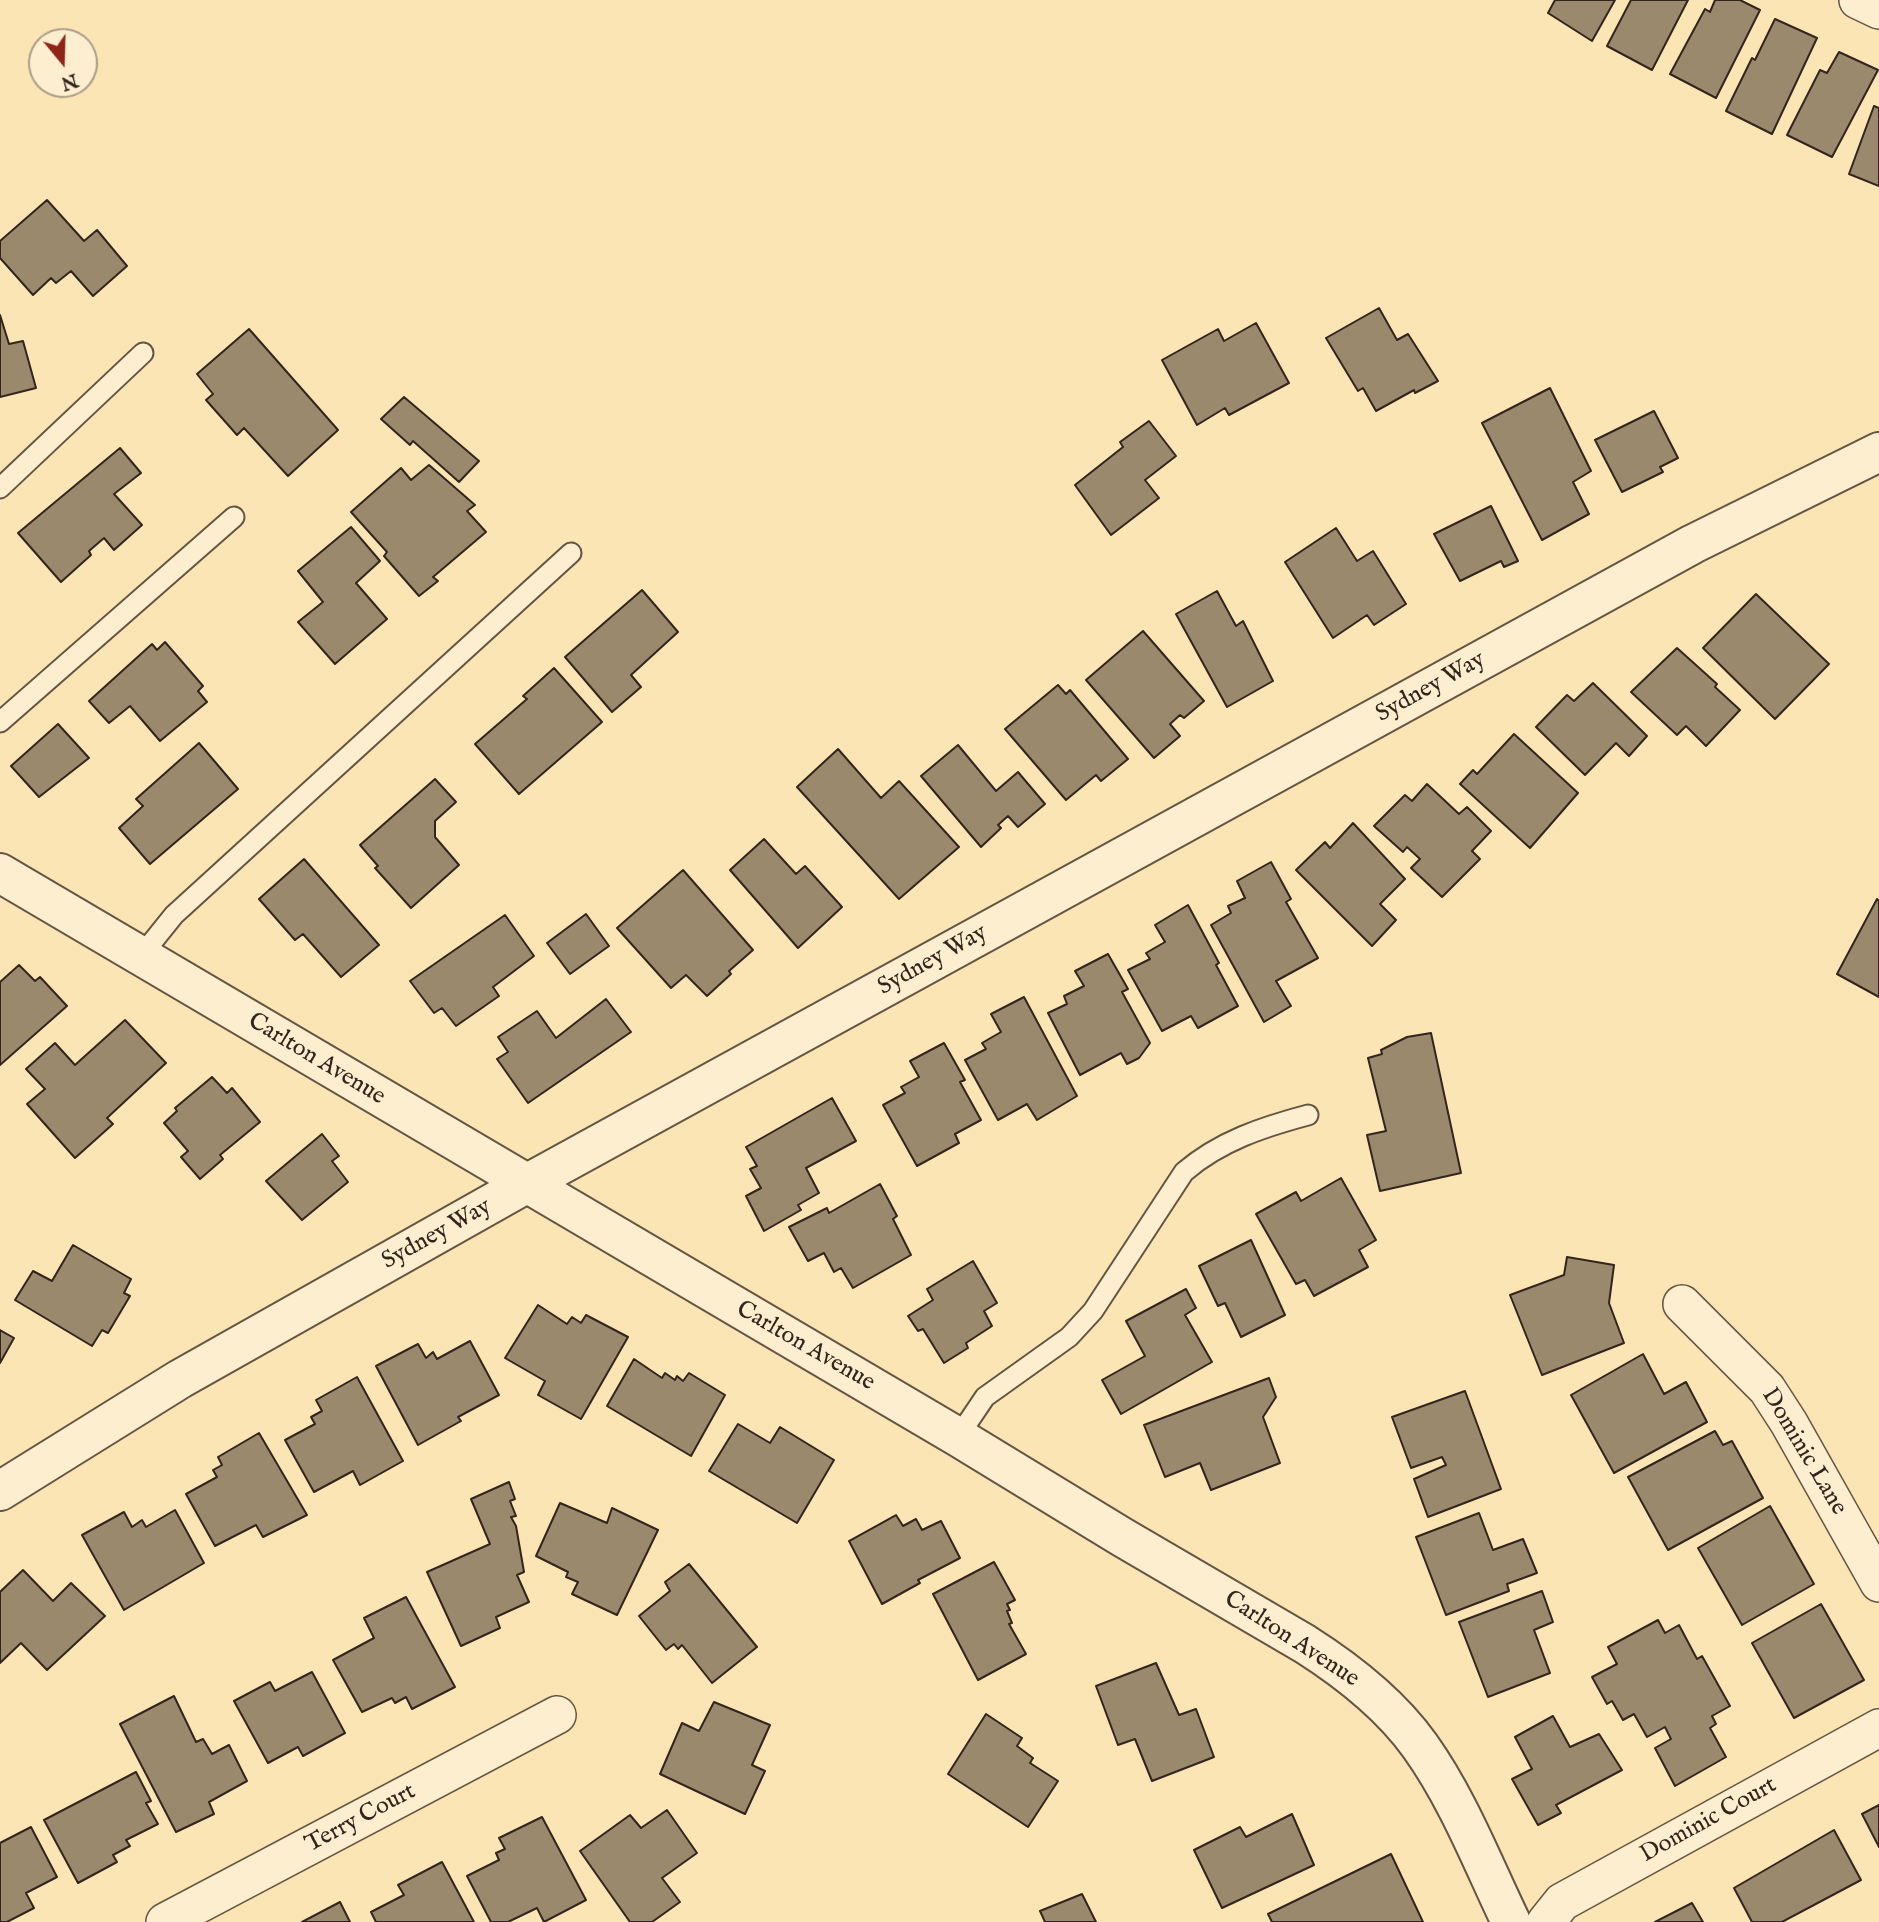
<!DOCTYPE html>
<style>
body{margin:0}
#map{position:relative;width:1879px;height:1922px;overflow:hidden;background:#fce5b5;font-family:"IM FELL English",serif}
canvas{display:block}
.north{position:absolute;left:28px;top:28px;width:70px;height:70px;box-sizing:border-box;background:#fdeecf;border:2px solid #ac9e88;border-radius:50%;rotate:161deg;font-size:19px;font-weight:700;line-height:28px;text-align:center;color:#32251e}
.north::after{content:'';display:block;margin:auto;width:24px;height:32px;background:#8f2418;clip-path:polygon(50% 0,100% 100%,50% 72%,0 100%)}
</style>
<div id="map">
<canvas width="1879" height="1922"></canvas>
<div class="north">N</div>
</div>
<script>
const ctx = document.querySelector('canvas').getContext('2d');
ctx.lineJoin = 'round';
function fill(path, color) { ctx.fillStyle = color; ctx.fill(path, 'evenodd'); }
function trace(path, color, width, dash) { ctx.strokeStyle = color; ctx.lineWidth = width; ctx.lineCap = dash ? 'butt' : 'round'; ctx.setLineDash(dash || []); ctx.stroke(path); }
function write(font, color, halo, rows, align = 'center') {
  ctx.font = font + ' "IM FELL English",serif'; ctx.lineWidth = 5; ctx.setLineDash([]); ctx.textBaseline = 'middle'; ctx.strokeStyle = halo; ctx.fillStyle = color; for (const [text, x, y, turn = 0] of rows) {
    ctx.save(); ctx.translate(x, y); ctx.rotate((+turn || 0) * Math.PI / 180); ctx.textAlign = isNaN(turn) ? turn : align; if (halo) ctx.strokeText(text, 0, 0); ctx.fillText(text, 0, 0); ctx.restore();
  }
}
const building = new Path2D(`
 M1555,0h60l-23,41 -44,-28z
 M1631,0h57l-36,70 -45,-24z
 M1715,0h25l20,10 -44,88 -46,-24 35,-65 5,3z
 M1775,19l42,19 -45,96 -46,-23 26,-53 3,2z
 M1839,52l39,18 -46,87 -45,-22 33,-65 7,3z
 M1874,106l5,2v78l-30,-12z
 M47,200l37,41 13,-11 30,36 -34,30 -22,-25 -15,12 -5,-5 -18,17 -33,-37v-17z
 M1379,308l18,32 11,-6 30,47 -23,12 -1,-3 -38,21 -13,-23 -5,3 -32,-53z
 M0,315l9,29 14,-3 13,47 -36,9z
 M1256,323l33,60 -60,32 -4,-7 -28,17 -35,-65 56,-31 6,12z
 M249,329l89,101 -50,46 -44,-48 -7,7 -31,-35 7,-6 -16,-20z
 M1550,388l41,83 -18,11 16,32 -47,26 -60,-117z
 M404,397l75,64 -20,21 -46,-41 -3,4 -29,-26z
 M1654,411l24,47 -18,9 3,5 -41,20 -27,-52z
 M1149,421l27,35 -31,24 14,18 -48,37 -36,-50 48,-38 -3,-5z
 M120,448l21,25 -27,21 28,31 -28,25 -10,-12 -15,13 2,4 -30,27 -43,-49z
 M429,465l46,40 -8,6 19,21 -53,45 5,4 -19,15 -35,-40 3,-4 -36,-40 50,-44 10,12z
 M1491,506l27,55 -14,6 -3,-6 -41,20 -26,-47z
 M351,527l29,34 -24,22 31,36 -52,45 -37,-42 25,-20 -25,-31z
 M1336,528l21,33 16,-10 33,53 -32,21 -7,-10 -34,23 -48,-76z
 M642,590l36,42 -47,43 10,12 -29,25 -47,-55z
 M1217,591l19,35 7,-5 30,60 -46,26 -51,-93z
 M1756,594l73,70 -54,55 -72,-71z
 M1143,631l61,70 -20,17 -4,-3 -10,9 10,12 -26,22 -68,-78z
 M165,642l38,44 -5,5 9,11 -47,39 -30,-35 -21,17 -20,-22 63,-57 5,6z
 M1677,648l40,36 -2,3 25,23 -34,36 -20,-20 -9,9 -46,-43z
 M554,668l48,54 -83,72 -44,-50 52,-45 -4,-3z
 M1593,683l54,53 -18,20 -13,-13 -31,32 -49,-48 31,-32 7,6z
 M1058,685l8,9 4,-4 58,69 -27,22 -5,-6 -30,25 -61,-71z
 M58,724l31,34 -50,39 -28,-31z
 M1514,734l64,59 -48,55 -70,-64 13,-14 4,4z
 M199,743l39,46 -88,75 -31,-36 24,-22 -7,-7z
 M958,745l38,46 22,-19 27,32 -27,23 -10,-11 -10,9 3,3 -20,19 -60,-71z
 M838,749l43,49 18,-17 60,66 -60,52 -102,-112z
 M435,779l21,23 -21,19v16l24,28 -48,43 -36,-40 3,-2 -18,-21z
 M1427,784l32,30 8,-7 24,24 -19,20 8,8 -38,38 -31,-29 9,-9 -13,-12 -4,5 -29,-26 31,-31 7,6z
 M1353,823l52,56 -25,25 16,16 -24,26 -76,-76 29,-28 5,6z
 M764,839l32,35 9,-8 37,41 -44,41 -68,-78z
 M304,859l75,86 -38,32 -38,-43 -8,6 -36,-41z
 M1271,862l20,37 -5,3 32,56 -42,23 15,25 -27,16 -53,-97 20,-12 -3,-7 17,-8 -8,-17z
 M683,870l70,80 -24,21 2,3 -24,22 -21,-21 -15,13 -54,-60z
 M1877,899l2,2v96l-42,-23z
 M1188,905l31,58 -3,2 22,41 -40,22 -7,-12 -29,15 -34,-61 22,-11 -4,-6 19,-11 -10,-17z
 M586,914l23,32 -39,28 -23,-31z
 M505,915l29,41 -41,31 6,9 -43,30 -14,-18 -8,5 -24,-32z
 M1108,954l20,35 -6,3 28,51 -11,15 -12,6 -6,-11 -41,22 -32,-62 19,-9 -3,-8 20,-10 -9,-15z
 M19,965l16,16 5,-4 27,29 -67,59v-83z
 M1024,997l53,99 -40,24 -10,-16 -29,16 -33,-60 21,-11 -4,-6 19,-11 -10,-18z
 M606,999l25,33 -103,71 -31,-44 11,-7 -10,-15 39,-26 19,27z
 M125,1020l41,43 -59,55 6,6 -38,34 -48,-54 18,-15 -19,-20 29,-26 20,22z
 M1431,1033l30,140 -81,18 -13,-56 19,-4 -18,-73 14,-4 -1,-4 26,-13z
 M944,1043l21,37 -5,2 21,38 -26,14 4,9 -42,23 -34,-61 22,-12 -4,-6 18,-10 -9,-16z
 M212,1077l15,16 5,-5 28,34 -40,33 3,4 -23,20 -19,-22 7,-6 -24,-28 13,-12 -2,-3z
 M832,1098l24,43 -50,27 13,25 -21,12 3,5 -37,21 -18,-35 15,-8 -11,-19 7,-3 -11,-19z
 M322,1134l17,22 -7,5 16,21 -46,38 -36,-39z
 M1341,1178l35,62 -17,10 9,17 -54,29 -9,-16 -9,4 -40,-70 40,-22 5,9z
 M880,1184l17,32 -4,3 18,36 -58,33 -12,-20 -7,4 -10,-19 -16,8 -19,-34 38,-19 2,5z
 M1251,1240l34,75 -44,22 -16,-34 -7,3 -19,-40z
 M73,1245l58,34 -7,14 6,3 -22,37 -6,-3 -10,16 -77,-46 18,-29 19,10z
 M1567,1257l47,8 -5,38 15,40 -82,32 -32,-80 54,-20z
 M973,1261l24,42 -13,8 8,15 -26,17 2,5 -24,15 -21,-34 -5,2 -10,-15 25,-16 -6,-11z
 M1186,1289l10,19 -11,7 27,47 -91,52 -19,-34 43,-24 -19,-35z
 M538,1305l29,19 5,-7 9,6 5,-8 42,22 -47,82 -43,-24 7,-14 -40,-23z
 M0,1330l14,8 -14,25z
 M470,1341l29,54 -41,22 3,4 -43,24 -42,-79 42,-22 8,14 7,-6 4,7z
 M1643,1354l21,40 22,-12 21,40 -93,51 -43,-78z
 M634,1359l28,19 3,-5 10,7 2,-4 6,5 6,-8 36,22 -34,61 -84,-50z
 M357,1377l46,84 -43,24 -7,-14 -39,21 -29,-52 30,-16 -4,-7 11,-6 -6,-11z
 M1269,1378l7,19 -13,20 17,46 -69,27 -11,-27 -35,14 -21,-52z
 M1465,1391l36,98 -73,28 -14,-38 32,-14 -4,-8 -31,11 -19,-51z
 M738,1424l32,19 10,-16 54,33 -37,63 -88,-52z
 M1715,1431l8,14 9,-4 31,57 -95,52 -40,-73z
 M259,1433l48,82 -44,22 -7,-12 -41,21 -29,-52 31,-17 -4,-7 9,-5 -4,-8z
 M509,1482l6,17 -5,2 6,15 -5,1 5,9 8,46 -7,3 12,27 -33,15 4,11 -39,18 -34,-74 63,-28 -19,-45z
 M560,1503l47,20 5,-15 46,22 -41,85 -45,-21 6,-12 -12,-5 2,-5 -32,-16z
 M1770,1506l44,78 -72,41 -44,-77z
 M175,1510l29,53 -80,47 -42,-75 42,-23 8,15 10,-7 4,7z
 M1479,1513l14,37 30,-11 14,34 -30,11 2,7 -63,24 -30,-78z
 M896,1515l7,11 13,-7 6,11 19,-9 19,37 -42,22 2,3 -38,21 -33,-63z
 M994,1562l21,38 -8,4 3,6 -3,1 5,12 -3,1 17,30 -48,26 -45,-86z
 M689,1564l68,83 -45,36 -30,-38 -4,4 -4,-5 -8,6 -27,-34 31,-25 -5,-9z
 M23,1570l30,31 18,-18 34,33 -58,54 -26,-27 -21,20v-71z
 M1542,1591l11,31 -19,8 16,43 -62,24 -29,-75z
 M406,1597l49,90 -43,22 -6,-12 -11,6 -3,-5 -30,14 -29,-52 41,-22 -10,-20z
 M1821,1604l43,76 -70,38 -42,-75z
 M1658,1620l7,13 14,-8 18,34 5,-3 28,50 -18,10 4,8 -6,4 16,29 -51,29 -20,-38 16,-9 -6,-12 -18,10 -13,-23 -11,6 -11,-19 -5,3 -15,-27 25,-13 -9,-17z
 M1156,1663l23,52 17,-6 18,48 -62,24 -17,-42 -17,6 -22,-59z
 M312,1672l33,61 -42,23 -5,-9 -30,16 -34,-62 36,-19 5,9z
 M174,1696l22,46 7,-3 9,15 17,-9 18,36 -38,21 5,12 -38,18 -56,-108z
 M714,1702l56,23 -18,40 13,6 -20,43 -85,-40 22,-51 17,8z
 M986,1714l36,24 -5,8 16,12 -3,5 28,18 -30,46 -80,-53z
 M1553,1716l17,31 29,-13 23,36 -66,35 5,8 -23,12 -26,-46 20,-10 -17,-32z
 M136,1772l15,29 -5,2 12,21 -32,16 4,6 -17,9 4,7 -39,21 -34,-63z
 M1879,1805v42l-17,-33z
 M667,1810l30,43 -35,25 18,24 -28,20h-22l-50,-71 50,-36 11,13z
 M1292,1814l22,51 -92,43 -28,-58 46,-23 6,10z
 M542,1817l44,83 -42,22 -7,-14 -29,14h-17l-24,-46 32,-16 -3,-7 9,-4 -6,-11z
 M31,1827l26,50 -31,16 8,15 -27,14h-7v-79z
 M1834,1830l27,50 -79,42h-30l-18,-34z
 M1391,1854l32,68h-151l-4,-8z
 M442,1862l32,60h-98l-5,-10 33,-17 -6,-10z
 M1082,1894l14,28h-51l-5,-11z
 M340,1902l10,20h-48z
 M1692,1903l11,19h-48z`);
fill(building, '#9b896d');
trace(building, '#32251e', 2);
const service = new Path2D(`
 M0,488l143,-135
 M0,722l234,-205
 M141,956l33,-41 397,-362
 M958,1437l27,-40 84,-60 24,-26 91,-139c36,-31 79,-45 124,-57`);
const minor = new Path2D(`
 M1858,0l21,10
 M1682,1304l85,85 22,34 90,160
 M165,1922l392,-207
 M1546,1922l16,-20 317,-174`);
const tertiary = new Path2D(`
 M0,873l958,564 164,100 183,107c44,28 85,60 115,102 38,53 63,118 91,176
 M0,1491l180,-112 346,-195 1167,-640 186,-92`);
trace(service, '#645544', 23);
trace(minor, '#645544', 40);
trace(tertiary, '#645544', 42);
trace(service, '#fdeecf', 19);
trace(minor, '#fdeecf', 37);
trace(tertiary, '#fdeecf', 38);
write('24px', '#32251e', '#fdeecf', [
 ["Sydney Way",1431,688,-29],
 ["Sydney Way",933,961,-29],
 ["Carlton Avenue",316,1060,31],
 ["Sydney Way",437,1235,-29],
 ["Carlton Avenue",805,1347,30],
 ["Dominic Lane",1803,1452,59],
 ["Carlton Avenue",1291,1640,33],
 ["Terry Court",361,1819,-28],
 ["Dominic Court",1709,1821,-29]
]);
</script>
